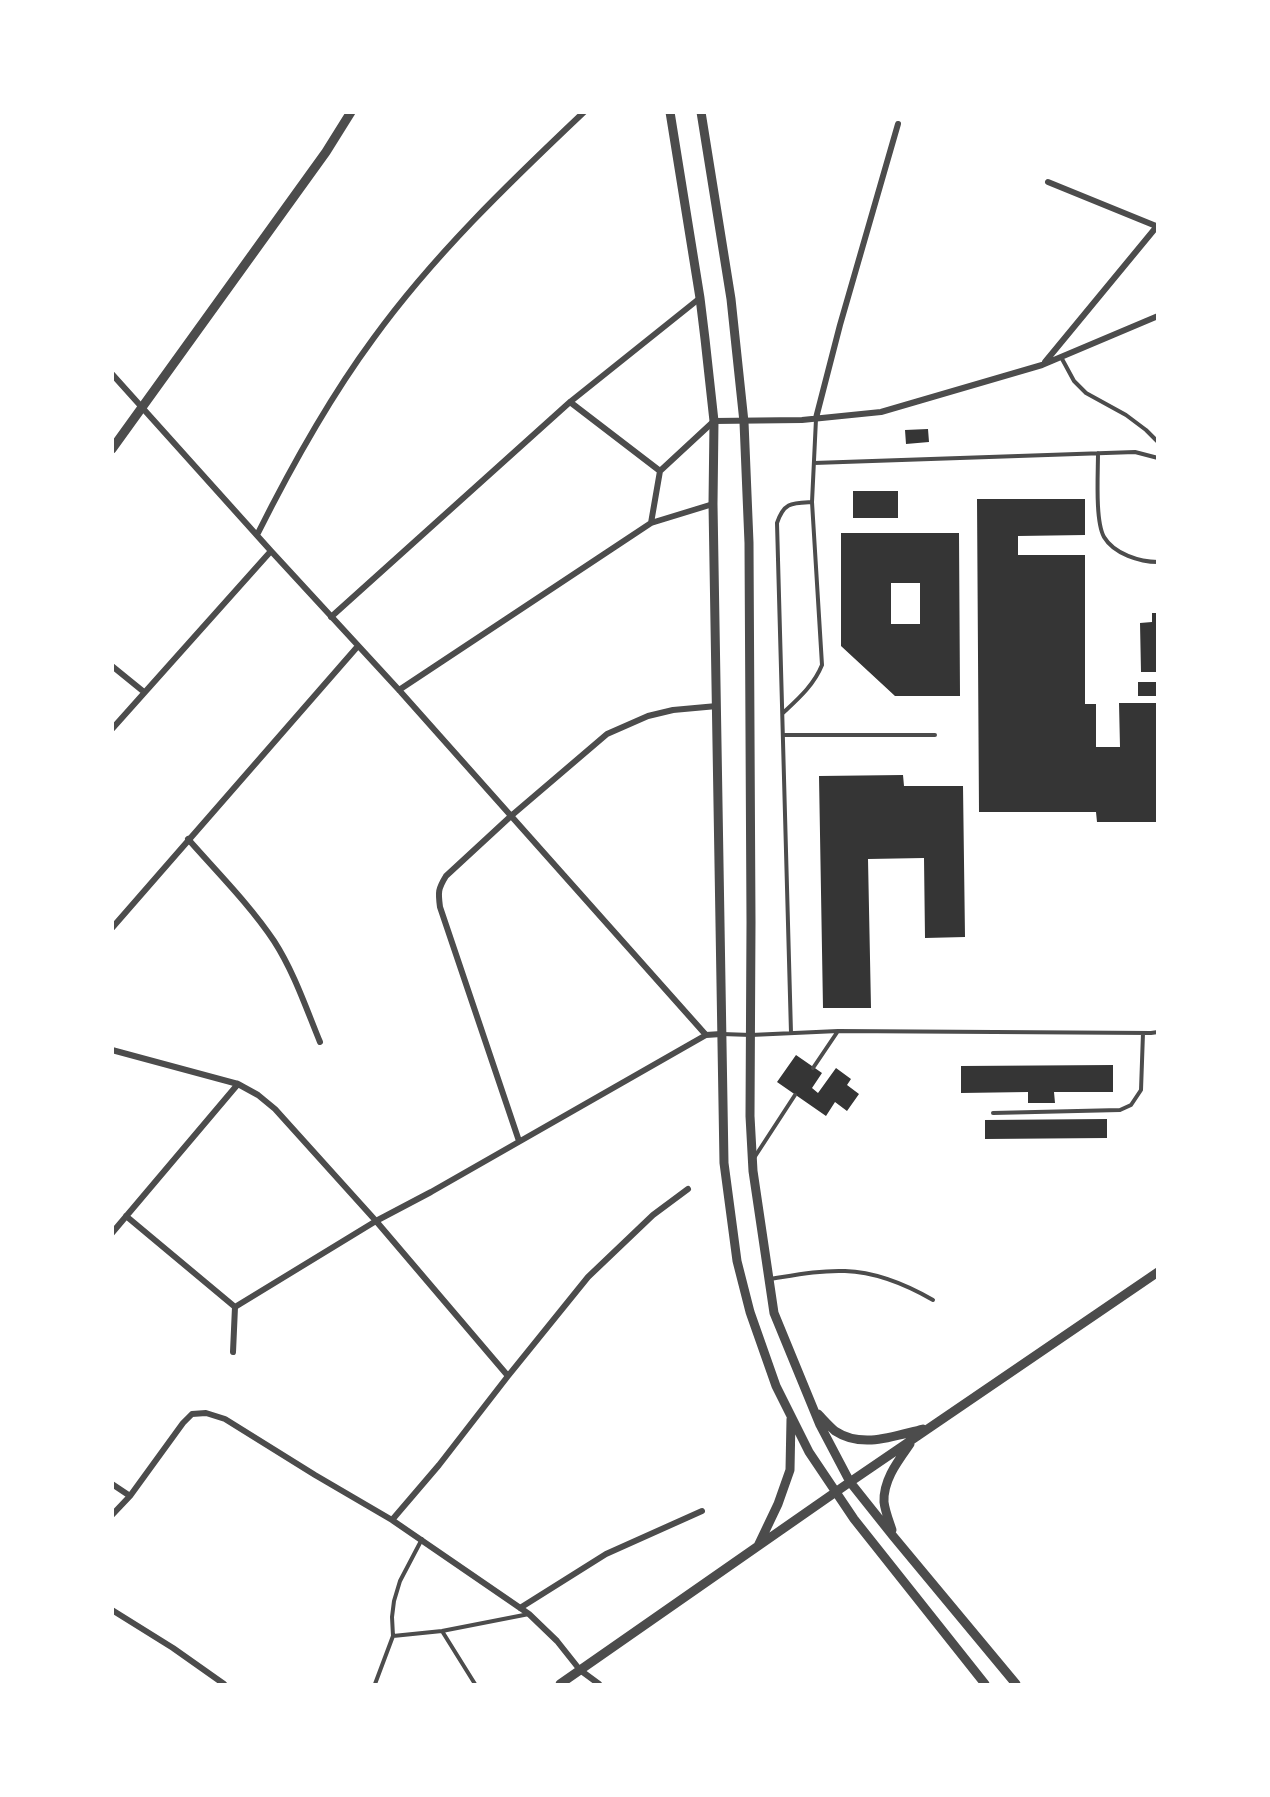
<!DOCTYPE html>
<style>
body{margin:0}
#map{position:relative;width:1270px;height:1797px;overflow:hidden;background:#fff;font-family:"PT Sans Narrow",sans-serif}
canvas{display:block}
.frame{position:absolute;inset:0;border:114px solid #fff;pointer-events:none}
</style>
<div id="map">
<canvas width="1270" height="1797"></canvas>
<div class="frame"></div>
</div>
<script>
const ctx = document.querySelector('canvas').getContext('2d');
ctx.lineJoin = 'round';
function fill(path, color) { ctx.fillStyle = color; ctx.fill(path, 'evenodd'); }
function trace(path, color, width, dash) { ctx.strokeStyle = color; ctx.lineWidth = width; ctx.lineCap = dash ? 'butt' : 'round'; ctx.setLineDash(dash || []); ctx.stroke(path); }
fill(new Path2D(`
 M928,429l1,13 -23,2 -1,-14z
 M853,491h45v27h-45z
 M977,499h108v36l-67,1v19h67v149h11v43h24l-1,-44h39v119h-61l-1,-10h-117z
 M841,533h118l1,163h-65l-54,-50zM891,583h29v41h-29z
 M1152,613h6v59h-17l-1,-49 12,-1z
 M1138,682h20v14h-20z
 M903,775l1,11h59l2,151 -40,1 -1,-80 -56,1 3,149h-48l-4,-232z
 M796,1055l26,18 -10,15 6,5 18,-25 15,11 -4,6 12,9 -12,17 -12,-9 -9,14 -49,-34z
 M1113,1065v27h-59l1,11h-27v-11l-67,1v-27z
 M1107,1119v19l-122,1v-19z`), '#353535');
trace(new Path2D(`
 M1061,357l13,24 12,12 40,22 20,15 12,12
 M1098,453c0,21 -3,68 6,84 10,17 36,25 54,25
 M814,463l321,-11 23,6
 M783,713c15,-14 31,-28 39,-48l-10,-163 4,-83
 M783,735h152
 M791,1033l-14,-510c7,-21 15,-20 35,-21
 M722,1034l29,1 87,-4 313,2 7,-1
 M813,1068l25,-37
 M993,1113l127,-3 11,-5 10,-15 2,-57
 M754,1158l41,-63
 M770,1279c25,-4 50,-9 75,-8 31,1 62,14 88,29
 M442,1631l33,53
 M393,1636l49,-5 87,-17
 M375,1684l18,-48 -1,-19 2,-16 6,-20 22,-42`), '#4c4c4c', 4);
trace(new Path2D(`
 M1048,182l108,44
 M1045,362l113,-137
 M112,374l159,177 128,139 307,345 15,-1
 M570,402l90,69
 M816,418l24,-93 58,-201
 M651,523l9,-52 54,-50 88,-1 79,-8 161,-47 116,-49
 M257,535c34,-68 71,-135 116,-196 60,-83 136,-156 211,-227
 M331,617l239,-215 130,-104
 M112,666l32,26
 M399,690l252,-167 62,-19
 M112,729l159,-178
 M188,839c29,33 62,66 86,102 20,31 32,67 46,101
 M112,928l246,-282
 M112,1050l126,34 20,11 17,14 101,112 132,155
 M519,1141l-79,-234c-2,-15 -2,-18 6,-31l65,-60 96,-82 41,-18 25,-6 44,-4
 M126,1216l109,91 -2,45
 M112,1233l126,-149
 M235,1307l141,-86 55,-29 275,-157
 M112,1484l18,12
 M112,1515l18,-19 53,-73 9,-9 14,-1 19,6 90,56 77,45 137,94 28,27 23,29 19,14
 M392,1520l47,-55 69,-89 80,-99 65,-62 35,-26
 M520,1608l86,-54 96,-43
 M112,1610l61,38 51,36`), '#4c4c4c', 6);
trace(new Path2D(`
 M670,112l30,186 5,41 9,82 -1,83 11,659 13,98 13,51 26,74 33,66 45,67 131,165
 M701,112l30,187 13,123 5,121 2,379 -1,194 3,55 21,142 46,112 30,57 43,54 123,148
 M112,449l214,-297 25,-40
 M818,1414c5,5 11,12 17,17 27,18 59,5 88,-2
 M892,1530c-3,-9 -7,-19 -8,-28 -1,-22 14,-41 26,-58
 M758,1546l20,-42 12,-34 1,-51
 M560,1684l290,-202 308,-210`), '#4c4c4c', 9);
</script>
